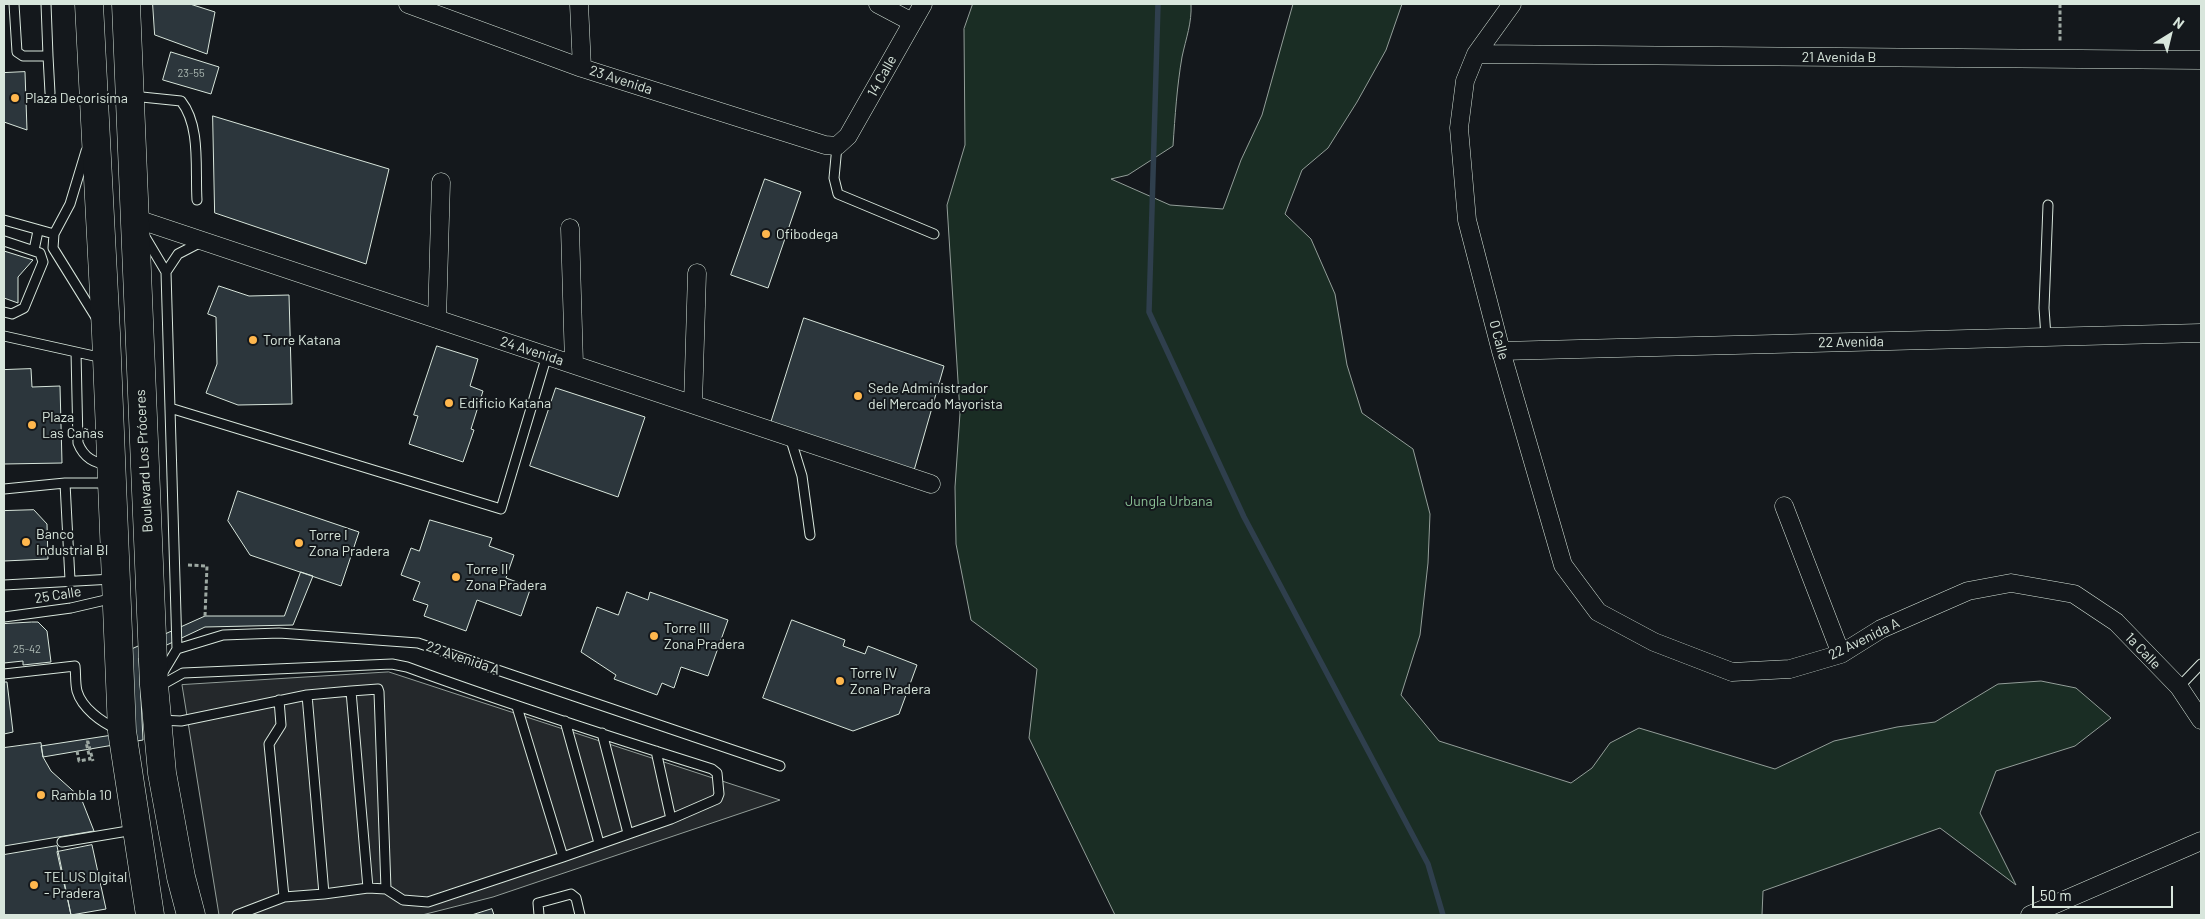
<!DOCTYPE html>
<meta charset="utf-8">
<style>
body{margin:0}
#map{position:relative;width:2205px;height:919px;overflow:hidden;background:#14181c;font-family:Barlow,sans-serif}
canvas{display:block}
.frame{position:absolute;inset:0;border:5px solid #d8e6dc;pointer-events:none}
.north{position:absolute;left:2145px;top:10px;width:50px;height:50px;-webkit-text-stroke:4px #14181c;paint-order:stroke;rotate:36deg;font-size:14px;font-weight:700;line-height:20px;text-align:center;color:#d8e6dc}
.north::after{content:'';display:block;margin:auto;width:18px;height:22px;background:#d8e6dc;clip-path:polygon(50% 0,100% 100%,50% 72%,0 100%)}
.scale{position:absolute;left:2032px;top:886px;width:141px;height:22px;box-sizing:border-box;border:2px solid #d8e6dc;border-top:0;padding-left:6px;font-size:15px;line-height:18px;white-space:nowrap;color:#d8e6dc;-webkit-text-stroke:4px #14181c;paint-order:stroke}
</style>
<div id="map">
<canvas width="2205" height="919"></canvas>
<div class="frame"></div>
<div class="north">N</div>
<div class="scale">50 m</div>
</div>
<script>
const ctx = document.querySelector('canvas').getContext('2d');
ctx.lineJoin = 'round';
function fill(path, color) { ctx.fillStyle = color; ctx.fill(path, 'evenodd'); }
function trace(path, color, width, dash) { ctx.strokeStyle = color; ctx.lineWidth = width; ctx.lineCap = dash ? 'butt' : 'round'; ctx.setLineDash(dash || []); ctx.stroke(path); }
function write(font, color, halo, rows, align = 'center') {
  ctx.font = font + ' Barlow,sans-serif'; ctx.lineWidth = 4; ctx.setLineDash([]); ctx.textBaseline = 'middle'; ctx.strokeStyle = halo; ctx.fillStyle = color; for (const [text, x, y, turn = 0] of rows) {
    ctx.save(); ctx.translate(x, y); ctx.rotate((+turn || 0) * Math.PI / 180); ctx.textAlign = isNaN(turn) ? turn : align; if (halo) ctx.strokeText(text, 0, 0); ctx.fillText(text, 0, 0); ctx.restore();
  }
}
const green = new Path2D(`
 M973,4h218c1,19 -5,34 -9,53 -5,29 -7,59 -9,89l-45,29 -17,4 59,26 53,4 18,-49 21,-45 31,-111h109l-16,46 -29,52 -29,46 -26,22 -17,44 26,25 24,55 12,71 15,48 51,36 17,65 -2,49 -8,72 -19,60 38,46 132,42 21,-15 18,-25 29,-15 136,41 59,-28 63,-14 38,-5 63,-38 43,-3 35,7 35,30 -36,28 -79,25 -16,42 36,72 -76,-57 -177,63 -1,24h-647l-86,-177 8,-69 -66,-49 -15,-76 -1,-57 5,-74 -13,-208 18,-60 -1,-116z`);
fill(green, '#1a2d24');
trace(green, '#939e99', 1);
const parking = new Path2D(`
 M389,672l391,128 -287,97 -71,18h-203l-37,-230z`);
fill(parking, '#24282b');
trace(parking, '#939e99', 1);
trace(new Path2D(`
 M1158,4l-9,308 95,205 184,347 15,51`), '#2f3f4d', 5.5);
const building = new Path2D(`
 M153,4h37l25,8 -8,42 -52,-19z
 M171,52l48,15 -8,27 -48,-14z
 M25,72l2,58 -23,-8v-49z
 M213,116l176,53 -23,95 -151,-51z
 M765,179l36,13 -33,96 -37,-13z
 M4,251l29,9 -15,17v26l-14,-5z
 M219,286l30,10 40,-1 3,109 -54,1 -32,-12 11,-29 -1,-47 -8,-3z
 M804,318l140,48 -31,108 -143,-48z
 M437,346l41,13 -8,27 13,5 -12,38 3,1 -11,32 -54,-18 9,-28 -4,-1z
 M31,369l1,18 28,-1 2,77 -58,1v-94z
 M556,388l89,29 -27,80 -88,-31z
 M238,491l121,41 -18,54 -91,-31 -22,-34z
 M34,510l13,14 1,35 -44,2v-50z
 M430,520l62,18 -3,8 25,9 -8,23 25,9 -10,29 -44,-16 -11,31 -42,-15 4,-11 -15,-5 7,-18 -19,-7 10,-27 8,3z
 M301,572l12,4 -20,49 -88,2 -66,31 4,82 -100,17 -2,-11 91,-14 -5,-81 78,-35h79z
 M627,592l21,8 2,-8 78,28 -20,56 -27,-9 -7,21 -12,-5 -5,12 -43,-16 2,-4 -35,-23 16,-45 21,8z
 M792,620l53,20 -2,6 22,8 3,-8 49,19 -18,49 -46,17 -90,-33z
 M32,622h6l9,9 4,31 -28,3v-4l-19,2v-39z
 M4,682h3l6,50 -9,2z
 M41,743l2,14 8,14 30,27 13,33 -90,15v-98z
 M92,845l14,64 -35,6 -14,-63z
 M57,846l14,69h-67v-60z
 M492,909l2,6h-22z`);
fill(building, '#2c363c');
trace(building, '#d8e6dc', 1);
const lane = new Path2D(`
 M14,4l3,48 6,4h25l-2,-52
 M48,56l2,37
 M132,96l49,5c20,25 14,68 16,99
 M837,146l-3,32 4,16 96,40
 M86,151l-16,53 -16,30 -1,14 44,71
 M4,220l50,14
 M144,235l22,37 11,377
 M4,241l36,12 3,9 -19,46 -12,6 -8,-2
 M34,250l4,-19
 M166,272l12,-18 25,-13
 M4,336l99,22
 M2046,337l-2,-29 4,-103
 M76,352l2,91c6,15 16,20 31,22
 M170,408l331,101 46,-154
 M790,437l12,39 8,59
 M65,483l5,97
 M4,489l61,-6h43
 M4,585l109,-6
 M4,617l67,-9 43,-10
 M4,674l71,-8c1,8 0,17 2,25 5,17 24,31 40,38
 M162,674l15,-25 46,-14 56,-2 139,10 362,123
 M158,687l25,-14 209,-9 15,3c101,37 203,70 305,102l5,4 2,21 -2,5 -46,20 -108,38 -135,45 -25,-2 -17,-11
 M2179,687l22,-23
 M351,691l27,-2 1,3 7,197 -18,-1
 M517,707l46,150
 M159,720l22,1 126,-26 44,-4 17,197 -44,6
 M565,721l34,122
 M602,733l26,100
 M656,751l15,68
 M62,842l72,-12
 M284,897l40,-3 -17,-199
 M237,915l47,-18 -15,-153 12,-19 -2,-25
 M539,915l-1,-12 33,-9 5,4 4,17`);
const street = new Path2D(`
 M408,4l174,64 243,77 12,1 11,-10 75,-132
 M579,4l3,64
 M878,4l34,18
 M1512,4l-36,50 -11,27 -6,47 8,92 34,131 62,214 35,47 56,30 78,30 58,-3 51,-15 40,-25 87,-38 43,-8 63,11 42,28 63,65 22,33
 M1476,54l725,6
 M134,218l797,266
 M570,228l4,136
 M437,319l4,-137
 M1501,351l700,-18
 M693,404l4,-131
 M1784,506l57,148
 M2030,915l171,-74`);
const highway = new Path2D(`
 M89,4l17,329 16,398 28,184
 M126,4l28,681 8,88 19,104 10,38`);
trace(lane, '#d8e6dc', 11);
trace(street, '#d8e6dc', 19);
trace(highway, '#d8e6dc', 29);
trace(new Path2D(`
 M2060,4v39
 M188,565l19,1 -2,50
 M77,751l2,10 11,-2 -4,-17h2l5,19`), '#9da8a2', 3, [4, 2.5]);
trace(lane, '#14181c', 9);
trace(street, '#14181c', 18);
trace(highway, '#14181c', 28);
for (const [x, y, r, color] of [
 [15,98,5,"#ffb74d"],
 [766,234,5,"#ffb74d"],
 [253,340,5,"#ffb74d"],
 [858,396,5,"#ffb74d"],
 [449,403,5,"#ffb74d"],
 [32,425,5,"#ffb74d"],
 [26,542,5,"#ffb74d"],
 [299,543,5,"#ffb74d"],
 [456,577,5,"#ffb74d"],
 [654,636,5,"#ffb74d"],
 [840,681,5,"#ffb74d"],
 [41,795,5,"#ffb74d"],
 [34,885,5,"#ffb74d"]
]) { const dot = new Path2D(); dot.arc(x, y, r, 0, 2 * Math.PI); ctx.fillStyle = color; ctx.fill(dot); trace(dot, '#14181c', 2); }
write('11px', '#adbab4', null, [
 ["23-55",191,73],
 ["25-42",27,649]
]);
write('14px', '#d8e6dc', '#14181c', [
 ["21 Avenida B",1839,57],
 ["14 Calle",882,76,-61],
 ["23 Avenida",621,80,18],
 ["0 Calle",1499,340,75],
 ["22 Avenida",1851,342,-1],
 ["24 Avenida",532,351,18],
 ["Boulevard Los Próceres",144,461,-93],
 ["25 Calle",58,595,-9],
 ["22 Avenida A",1864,639,-26],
 ["1a Calle",2143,651,46],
 ["22 Avenida A",463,658,19]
]);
write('14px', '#d8e6dc', '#14181c', [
 ["Plaza Decorisíma",25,98],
 ["Ofibodega",776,234],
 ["Torre Katana",263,340],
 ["Sede Administrador",868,388],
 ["del Mercado Mayorista",868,404],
 ["Edificio Katana",459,403],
 ["Plaza",42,417],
 ["Las Cañas",42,433],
 ["Banco",36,534],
 ["Industrial BI",36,550],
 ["Torre I",309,535],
 ["Zona Pradera",309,551],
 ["Torre II",466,569],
 ["Zona Pradera",466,585],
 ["Torre III",664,628],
 ["Zona Pradera",664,644],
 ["Torre IV",850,673],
 ["Zona Pradera",850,689],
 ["Rambla 10",51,795],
 ["TELUS DIgital",44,877],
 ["- Pradera",44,893]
], 'left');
write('14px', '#8ac095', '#14181c', [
 ["Jungla Urbana",1169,501]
]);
</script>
